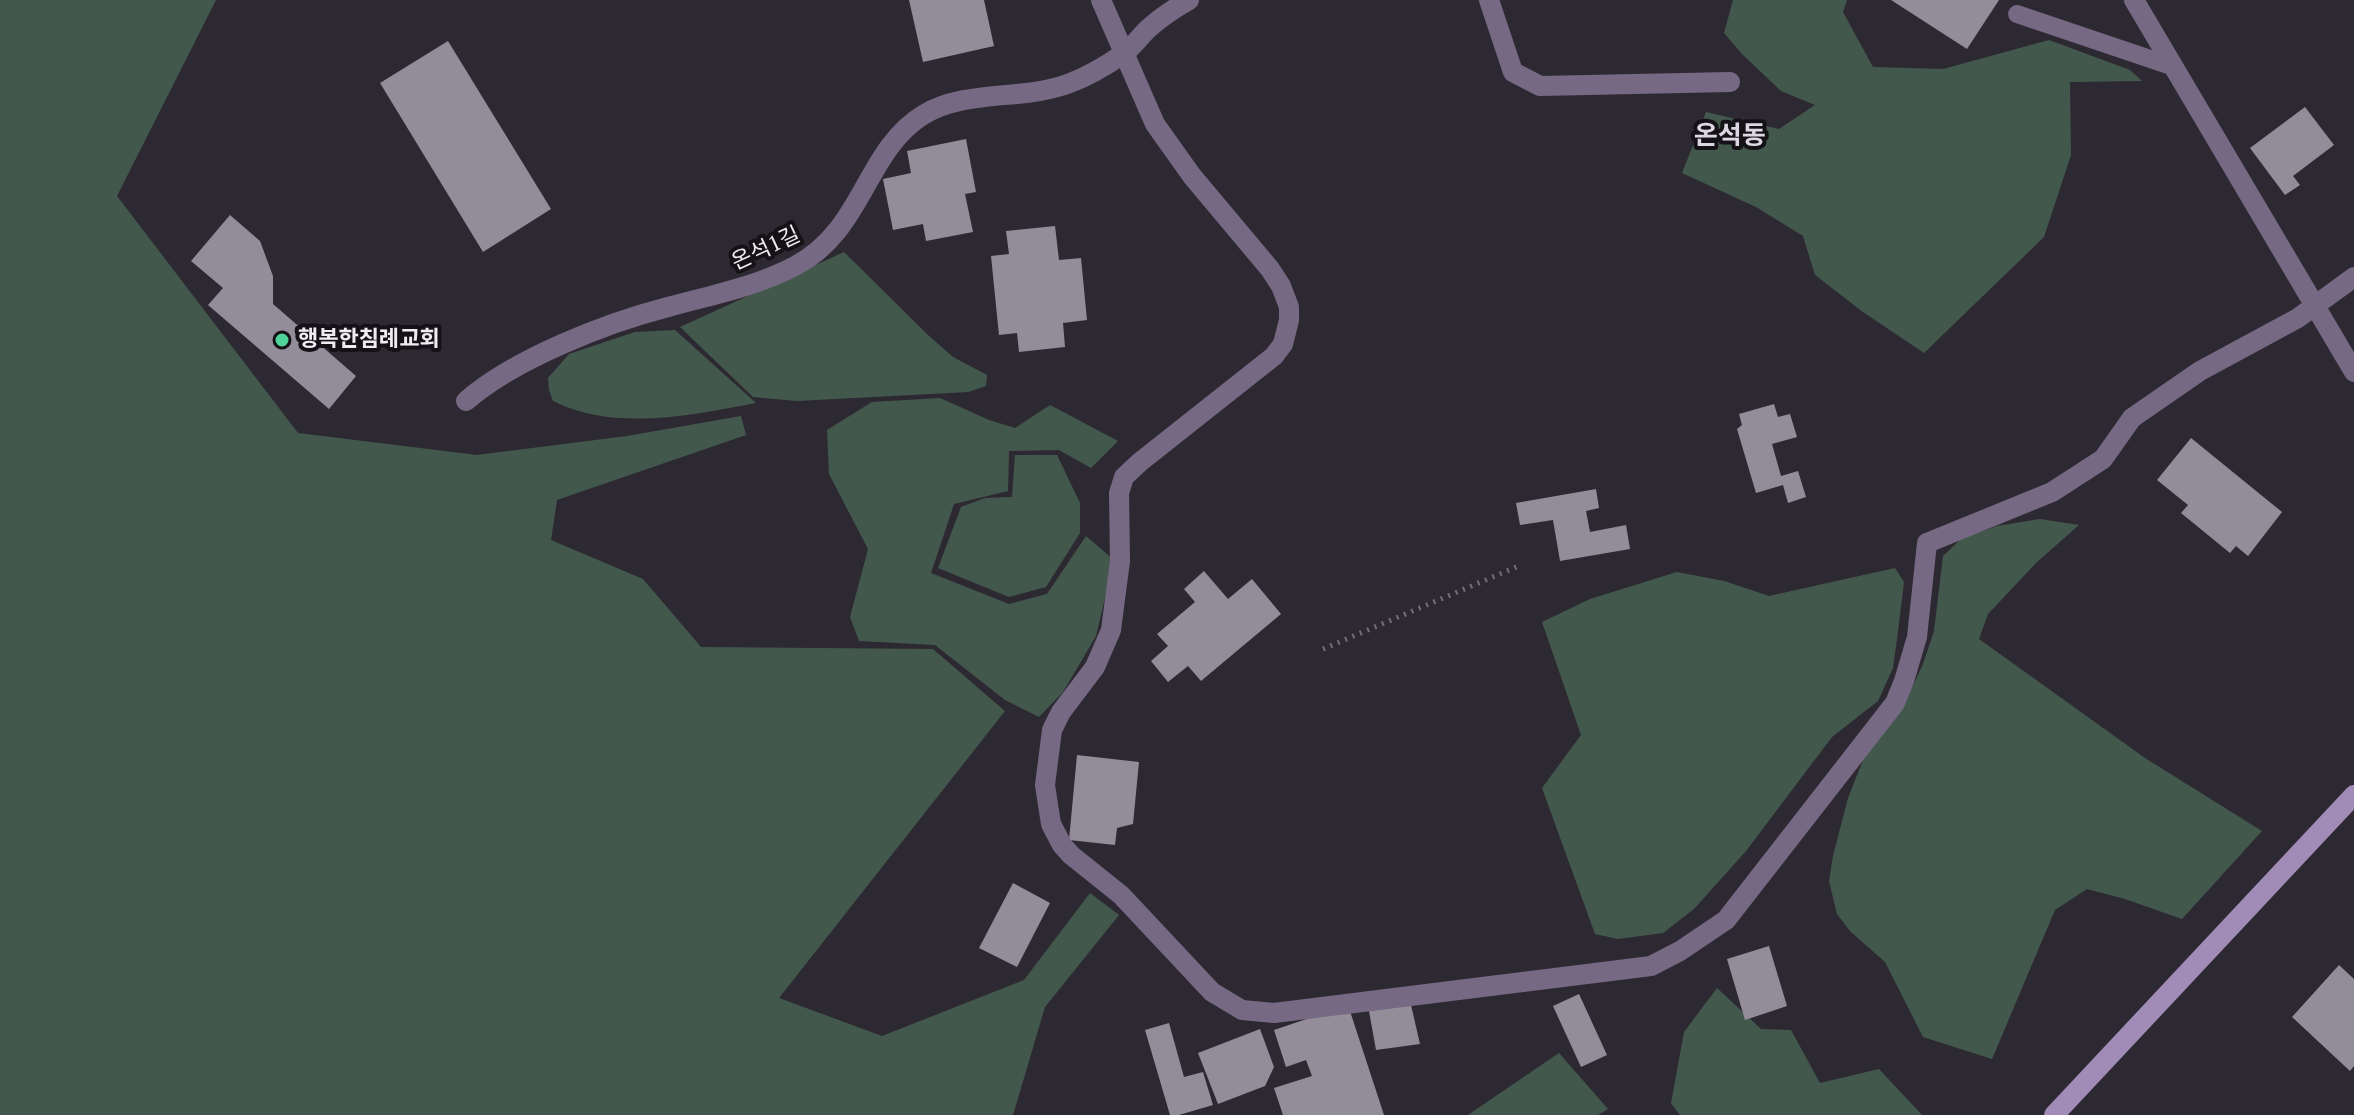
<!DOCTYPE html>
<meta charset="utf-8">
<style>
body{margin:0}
canvas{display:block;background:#2d2932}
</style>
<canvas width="2354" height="1115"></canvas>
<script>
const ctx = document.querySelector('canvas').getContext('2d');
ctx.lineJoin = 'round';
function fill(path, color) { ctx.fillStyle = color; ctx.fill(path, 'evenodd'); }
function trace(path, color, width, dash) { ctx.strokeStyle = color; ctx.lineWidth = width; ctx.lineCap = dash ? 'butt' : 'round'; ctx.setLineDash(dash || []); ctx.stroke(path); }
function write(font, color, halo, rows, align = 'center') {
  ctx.font = font + ' "PT Serif","Noto Sans KR",serif'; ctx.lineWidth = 8; ctx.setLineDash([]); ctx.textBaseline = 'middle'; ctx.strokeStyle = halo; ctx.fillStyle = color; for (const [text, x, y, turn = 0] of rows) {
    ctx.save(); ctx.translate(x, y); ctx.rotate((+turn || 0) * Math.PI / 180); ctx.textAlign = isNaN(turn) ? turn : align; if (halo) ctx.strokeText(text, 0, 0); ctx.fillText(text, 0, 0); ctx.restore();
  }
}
fill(new Path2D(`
 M0,0h216l-99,196 181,237 179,22 150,-19 114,-20 5,19 -189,65 -6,40 92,39 58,68 232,2 72,62 -226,287 103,38 142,-56 66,-87 29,22 -74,92 -32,108h-1013z
 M1733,0h114l-4,12 30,55 70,2 106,-29 81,30 12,11 -72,1 1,73 -27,82 -120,116 -61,-41 -48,-37 -12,-39 -47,-29 -74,-34 24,-61 73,17 36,-24 -34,-14 -39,-37 -18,-21z
 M844,252l84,83 25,22 34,18 -1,11 -18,6 -171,9 -44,-4 -73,-70z
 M675,330l81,73c-64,12 -141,29 -203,-2l-4,-11 -1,-12 21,-24 66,-22z
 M940,398l49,22 26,8 35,-23 68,36 -27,27 -32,-18 -50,1 -1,40 -54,13 -23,69 78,31 38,-10 39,-58 28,24 -18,76 -33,56 -24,25 -34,-17 -70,-55 -76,-4 -9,-24 18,-68 -39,-75 -2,-44 45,-28z
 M1015,455h42l23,48v30l-34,54 -37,10 -71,-29 23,-61 24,-9 27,-1z
 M2040,519l39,6 -42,37 -49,52 -9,25 166,119 117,73 -80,88 -57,-20 -38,-10 -32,21 -63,149 -69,-22 -38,-75 -35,-31 -13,-17 -8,-33 4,-25 15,-58 15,-38 43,-59 17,-37 11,-33 9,-75 18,-17 36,-13z
 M1895,568l9,14 -7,57 -4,29 -15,33 -46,36 -86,114 -52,58 -31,24 -45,6 -23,-5 -53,-146 39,-53 -39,-113 48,-23 87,-27 47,9 45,15z
 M1717,988l44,41 30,1 29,53 59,-14 43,46h-242l-9,-12 13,-71z
 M1559,1053l49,56 -10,6h-130z`), '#43584c');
fill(new Path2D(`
 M909,0h75l10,46 -71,16z
 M1891,0h108l-32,49z
 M448,41l103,168 -68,43 -103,-169z
 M2305,107l29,38 -41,31 7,9 -15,10 -35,-47z
 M966,139l10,53 -11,2 8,38 -47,9 -3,-17 -30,6 -10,-51 28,-6 -4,-22z
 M230,215l30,26 13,35v28l83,72 -27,33 -121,-104 15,-17 -32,-27z
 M1055,226l4,34 22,-2 6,62 -24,3 2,24 -46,5 -2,-19 -18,2 -8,-79 18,-2 -3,-23z
 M1774,404l4,13 12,-3 7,23 -25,7 9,32 17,-5 8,26 -18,6 -5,-18 -27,8 -19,-64 5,-4 -3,-11z
 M2191,438l91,74 -34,44 -12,-10 -6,7 -49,-40 7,-8 -31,-25z
 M1596,489l3,19 -13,3 4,21 36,-7 4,24 -70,12 -7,-41 -33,5 -4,-22z
 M1204,571l24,28 24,-20 29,35 -80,67 -13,-15 -20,16 -17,-21 17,-15 -11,-12 38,-32 -11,-13z
 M1077,755l62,7 -6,62 -16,4 -2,17 -46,-5z
 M1013,883l37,20 -33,64 -38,-19z
 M1769,946l18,60 -42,14 -18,-61z
 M2339,965l15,14v87l-4,5 -58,-54z
 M1579,994l28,61 -26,12 -28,-61z
 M1348,1005l36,110h-101l-9,-27 38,-12 -6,-16 -20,7 -12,-37z
 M1411,1005l9,39 -44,6 -7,-39z
 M1169,1023l15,54 19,-5 10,33 -34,10h-9l-25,-85z
 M1260,1029l14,38 -9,19 -47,18 -20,-51z`), '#928d98');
trace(new Path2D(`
 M1323,649l198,-84`), '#736f77', 5, [2, 6]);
trace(new Path2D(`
 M2017,14l157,53`), '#766984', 18);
trace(new Path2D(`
 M1101,0l54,124 37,52 78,93 11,17 8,21v13l-6,24 -9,12 -134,106 -16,15 -5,16 1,68 -9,69 -16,37 -34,45 -9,18 -7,55 6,39 11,21 9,10 50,40 91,97 30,18 32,3 377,-47 29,-15 46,-31 169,-217 9,-22 13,-44 10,-94 125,-51 51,-33 29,-41 68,-47 98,-53 56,-41
 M1489,0l24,72 27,14 190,-4
 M2134,0l220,372
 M466,401c48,-42 140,-78 202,-94 44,-12 87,-20 127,-41 68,-35 70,-115 128,-151 41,-26 101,-14 147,-32 19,-7 37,-18 53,-29 10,-7 17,-18 26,-26 12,-11 26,-20 40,-28`), '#766984', 20);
trace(new Path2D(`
 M2054,1115l300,-320`), '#a18bb7', 20);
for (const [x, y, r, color] of [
 [282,340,8,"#50d398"]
]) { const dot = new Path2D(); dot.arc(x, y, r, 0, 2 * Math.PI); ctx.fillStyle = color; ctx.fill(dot); trace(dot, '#141216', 3); }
write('22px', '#eeebf1', '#141216', [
 ["온석1길",766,249,-25]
]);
write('bold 22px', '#eeebf1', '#141216', [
 ["행복한침례교회",298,340]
], 'left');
write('bold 26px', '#dcd7e3', '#141216', [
 ["온석동",1730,137]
]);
</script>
